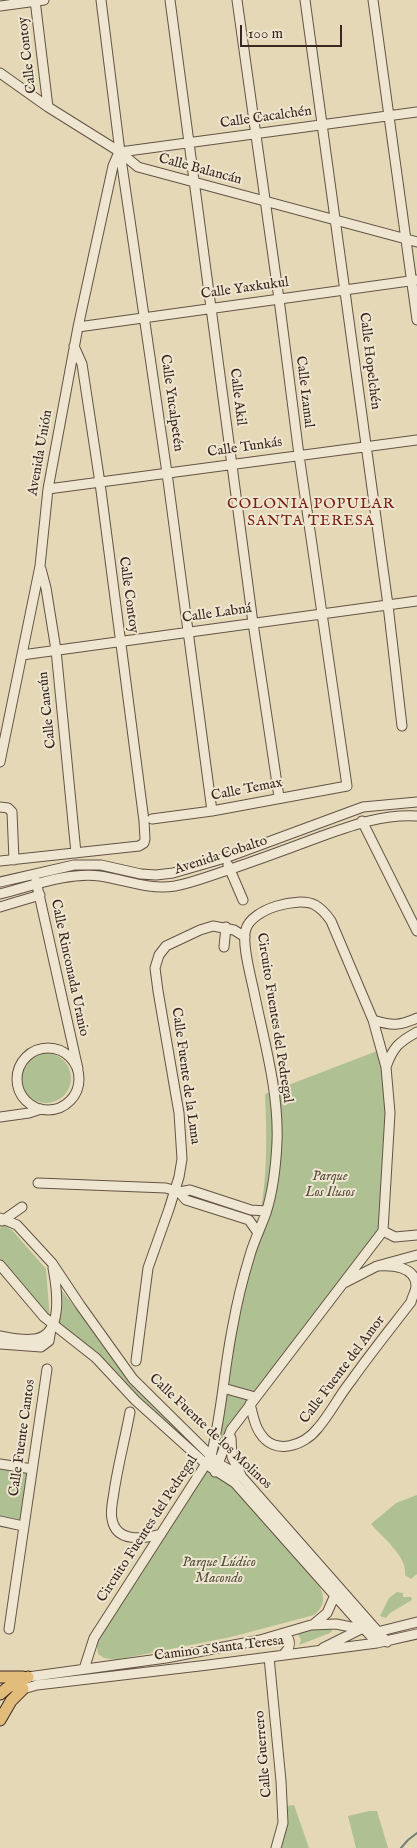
<!DOCTYPE html>
<meta charset="utf-8">
<style>
body{margin:0}
#map{position:relative;width:417px;height:1848px;overflow:hidden;background:#e5d8b6;font-family:"IM FELL English",serif}
canvas{display:block}
.scale{position:absolute;left:240px;top:25px;width:102px;height:22px;box-sizing:border-box;border:2px solid #3a2720;border-top:0;padding-left:6px;font-size:15px;line-height:18px;white-space:nowrap;color:#3a2720;-webkit-text-stroke:4px #eee6d0;paint-order:stroke}
</style>
<div id="map">
<canvas width="417" height="1848"></canvas>
<div class="scale">100 m</div>
</div>
<script>
const ctx = document.querySelector('canvas').getContext('2d');
ctx.lineJoin = 'round';
function fill(path, color) { ctx.fillStyle = color; ctx.fill(path, 'evenodd'); }
function trace(path, color, width, dash) { ctx.strokeStyle = color; ctx.lineWidth = width; ctx.lineCap = dash ? 'butt' : 'round'; ctx.setLineDash(dash || []); ctx.stroke(path); }
function write(font, color, halo, rows, align = 'center') {
  ctx.font = font + ' "IM FELL English",serif'; ctx.lineWidth = 4; ctx.setLineDash([]); ctx.textBaseline = 'middle'; ctx.strokeStyle = halo; ctx.fillStyle = color; for (const [text, x, y, turn = 0] of rows) {
    ctx.save(); ctx.translate(x, y); ctx.rotate((+turn || 0) * Math.PI / 180); ctx.textAlign = isNaN(turn) ? turn : align; if (halo) ctx.strokeText(text, 0, 0); ctx.fillText(text, 0, 0); ctx.restore();
  }
}
fill(new Path2D(`
 M377,1051l6,17 7,45 -7,118 -152,199 -12,34 -8,-8 12,-68 33,-156c12,-46 11,-91 9,-138z
 M21 1078a25 25 0 1 1 50 0a25 25 0 1 1-50 0Z
 M3,1225l9,5 34,39 4,51 -50,-56v-36z
 M59,1287l41,52 107,115 -4,5 -145,-134z
 M0,1467l29,4 -8,51 -21,-4z
 M206,1468l28,18 85,100c7,11 5,21 -5,29l-83,22 -116,23 -11,-2 -6,-4 -1,-8 2,-11z
 M417,1495v79l-6,5 -6,-4c3,-18 -23,-38 -34,-51l25,-21z
 M397,1592l6,1v4h8l1,3 -22,13 -4,5 -6,-2 9,-18z
 M332,1628v3l-2,2 -31,12 2,-5 -3,-6 17,-5z
 M294,1805l15,43h-30l7,-42z
 M369,1811h8l11,37h-32l-8,-32z`), '#afc092');
trace(new Path2D(`
 M401,1848l7,-8 9,-7`), '#727e79', 2);
const minor = new Path2D(`
 M35,0l13,107
 M101,0l19,152 47,321 45,338
 M170,0l83,623 26,174
 M305,0l83,605 14,121
 M373,0l44,320
 M0,6l44,-6
 M0,73l48,34 72,45 18,15 279,75
 M120,152l297,-40
 M78,327l339,-47
 M48,489l369,-49
 M41,569l5,19 10,62 20,203
 M22,655l395,-54
 M0,762l40,-196 8,-77 30,-162 35,-161 6,-14
 M0,807l8,1 4,4 2,48
 M152,819l60,-8 135,-25 -48,-331 -20,-156 -42,-299
 M362,821l55,110
 M0,861l139,-15 5,-3 1,-4 -1,-18 -44,-338 -18,-119 -8,-18
 M228,865l15,35
 M36,881l42,188
 M0,882l74,-17h27l40,9 15,1 17,-2 52,-15 138,-51 54,-5
 M0,894c32,-8 67,-22 100,-18 26,4 48,14 75,10 17,-3 34,-10 50,-15 33,-11 65,-23 97,-35 31,-11 61,-22 95,-20
 M0,907l40,-12
 M224,947l2,-20
 M373,1020c19,6 26,6 44,-2
 M17 1079a31 31 0 1 1 62 0a31 31 0 1 1-62 0Z
 M386,1067c7,-20 13,-25 31,-35
 M0,1117l29,-4 12,-4
 M38,1183l128,5 13,4 7,8 63,20 9,13
 M179,1192l11,-2 61,20 15,1
 M0,1218l17,7 35,38 28,42 53,74 86,85 22,12 146,166
 M2,1221l20,-14
 M383,1231l12,6 22,-2
 M0,1265l44,52 52,41 39,42 72,65 28,18 142,160
 M344,1283l33,-17 40,-11
 M0,1336c10,2 24,5 35,3 29,-4 22,-50 18,-71
 M0,1344l41,3 8,-6 2,-12
 M136,1361l12,-93 21,-59 10,-32 3,-18 -3,-46 -21,-122 -3,-23 4,-13 7,-9 34,-16 13,-4 21,4 11,7
 M223,1388l32,9
 M250,1404c3,10 4,21 10,29 14,23 44,13 58,-5 12,-14 21,-32 33,-47 19,-27 40,-53 60,-79 1,-5 5,-11 5,-16 0,-20 -25,-21 -39,-20
 M130,1412c-5,27 -12,53 -16,80 -1,8 -4,19 -2,27 4,24 32,20 49,15
 M231,1438l1,19 9,18
 M0,1464l32,5
 M0,1521l23,5
 M314,1624l13,-11 8,-18
 M9,1629l38,-260
 M323,1648l38,-19
 M283,1655c8,-8 9,-14 1,-22
 M269,1657l12,124 2,42 -7,25
 M84,1669l10,-31 117,-182c11,-43 13,-88 22,-131 4,-23 10,-47 17,-70 4,-14 11,-28 16,-42 7,-22 10,-49 11,-71 2,-50 -13,-101 -23,-150 -3,-15 -13,-50 -8,-63 6,-20 52,-33 69,-24 7,4 12,10 16,16l42,99 13,47 4,46 -7,118 -152,199 -16,42
 M28,1677l138,-19 94,-18 51,-15 25,-1 41,8 40,-10
 M23,1689l14,-4 171,-20 169,-22 40,-9`);
const major = new Path2D(`
 M0,1677h23
 M0,1694l7,-6 21,-11
 M0,1720l11,-19 12,-12`);
trace(minor, '#655346', 11);
trace(major, '#3a2720', 13);
trace(minor, '#eee6d0', 9);
trace(major, '#e2bc7b', 11);
write('14px', '#3a2720', '#eee6d0', [
 ["Calle Contoy",28,55,-97],
 ["Calle Cacalchén",266,118,-8],
 ["Calle Balancán",200,170,15],
 ["Calle Yaxkukul",245,289,-8],
 ["Calle Hopelchén",369,361,83],
 ["Calle Izamal",304,392,83],
 ["Calle Akil",237,397,83],
 ["Calle Yucalpetén",171,403,82],
 ["Calle Tunkás",245,448,-8],
 ["Avenida Unión",41,453,-80],
 ["Calle Contoy",128,595,82],
 ["Calle Labná",217,614,-8],
 ["Calle Cancún",48,710,-96],
 ["Calle Temax",247,790,-11],
 ["Avenida Cobalto",221,856,-18],
 ["Calle Rinconada Uranio",69,968,78],
 ["Circuito Fuentes del Pedregal",274,1018,81],
 ["Calle Fuente de la Luna",185,1076,82],
 ["Calle Fuente del Amor",343,1370,-53],
 ["Calle Fuente de los Molinos",210,1432,43],
 ["Calle Fuente Cantos",23,1438,-82],
 ["Circuito Fuentes del Pedregal",148,1529,-57],
 ["Camino a Santa Teresa",219,1649,-7],
 ["Calle Guerrero",264,1754,-95]
]);
write('italic 14px', '#574d3c', '#eee6d0', [
 ["Parque",330,1177],
 ["Los Ilusos",330,1193],
 ["Parque Lúdico",219,1563],
 ["Macondo",219,1579]
]);
ctx.letterSpacing = '1px';
write('15px', '#7a1f14', '#eee6d0', [
 ["COLONIA POPULAR",311,505],
 ["SANTA TERESA",311,522]
]);
ctx.letterSpacing = '0px';
</script>
